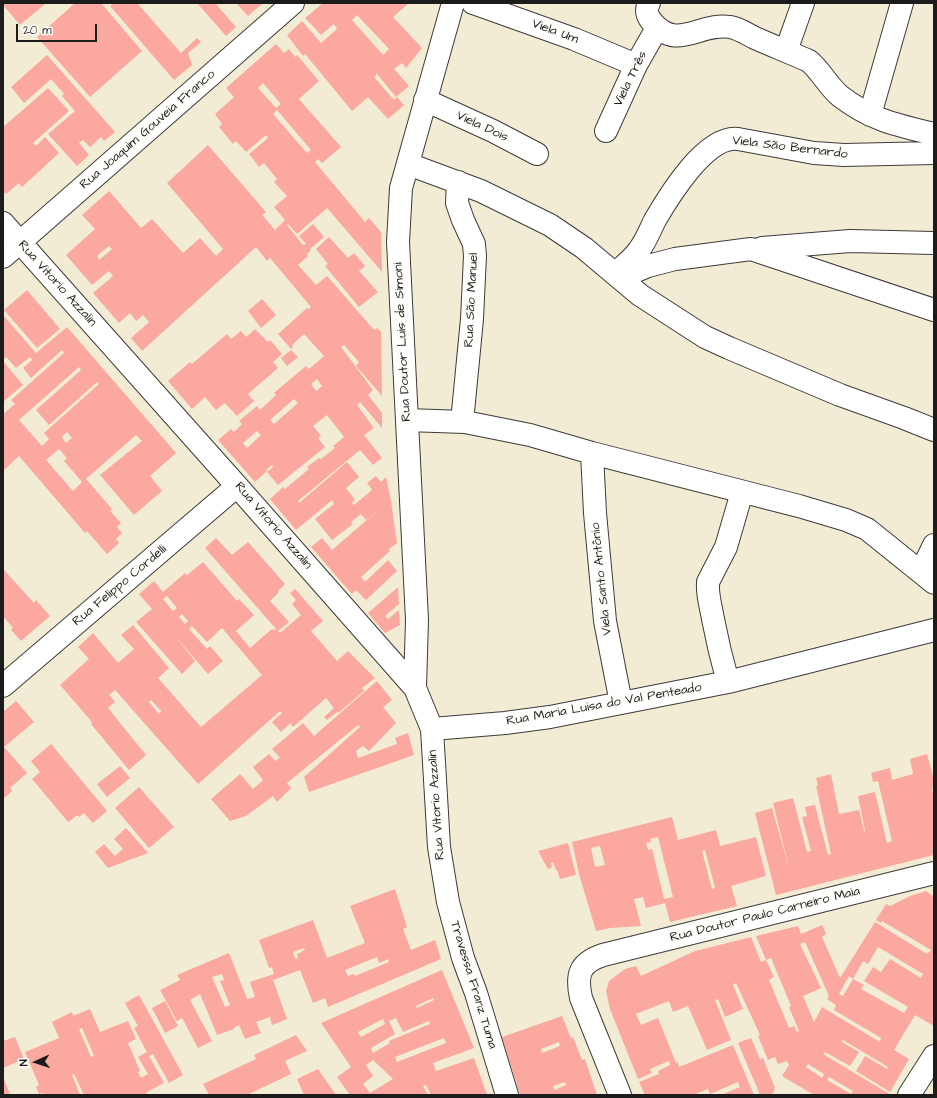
<!DOCTYPE html>
<meta charset="utf-8">
<style>
body{margin:0}
#map{position:relative;width:937px;height:1098px;overflow:hidden;background:#f3ecd5;font-family:"Architects Daughter",sans-serif}
canvas{display:block}
.frame{position:absolute;inset:0;border:4px solid #1c1c1c;pointer-events:none}
.north{position:absolute;left:16px;top:1042px;width:40px;height:40px;-webkit-text-stroke:3px #fdfcf7;paint-order:stroke;rotate:267deg;font-size:11px;font-weight:700;line-height:16px;text-align:center;color:#1c1c1c}
.north::after{content:'';display:block;margin:auto;width:14px;height:18px;background:#1c1c1c;clip-path:polygon(50% 0,100% 100%,50% 72%,0 100%)}
.scale{position:absolute;left:16px;top:24px;width:81px;height:18px;box-sizing:border-box;border:2px solid #1c1c1c;border-top:0;padding-left:5px;font-size:12px;line-height:14px;white-space:nowrap;color:#1c1c1c;-webkit-text-stroke:3px #fdfcf7;paint-order:stroke}
</style>
<div id="map">
<canvas width="937" height="1098"></canvas>
<div class="frame"></div>
<div class="north">N</div>
<div class="scale">20 m</div>
</div>
<script>
const ctx = document.querySelector('canvas').getContext('2d');
ctx.lineJoin = 'round';
function fill(path, color) { ctx.fillStyle = color; ctx.fill(path, 'evenodd'); }
function trace(path, color, width, dash) { ctx.strokeStyle = color; ctx.lineWidth = width; ctx.lineCap = dash ? 'butt' : 'round'; ctx.setLineDash(dash || []); ctx.stroke(path); }
function write(font, color, halo, rows, align = 'center') {
  ctx.font = font + ' "Architects Daughter",sans-serif'; ctx.lineWidth = 3.5; ctx.setLineDash([]); ctx.textBaseline = 'middle'; ctx.strokeStyle = halo; ctx.fillStyle = color; for (const [text, x, y, turn = 0] of rows) {
    ctx.save(); ctx.translate(x, y); ctx.rotate((+turn || 0) * Math.PI / 180); ctx.textAlign = isNaN(turn) ? turn : align; if (halo) ctx.strokeText(text, 0, 0); ctx.fillText(text, 0, 0); ctx.restore();
  }
}
fill(new Path2D(`
 M3,3h43l-26,22 -17,-20z
 M75,3h26l41,48 -52,46 -53,-60z
 M114,3h23l44,50 16,-15 4,4 -13,11 4,12 -18,15 -64,-74z
 M197,3h18l21,24 -10,9z
 M236,3h27l-15,13z
 M323,3h86l-16,14 29,31 -16,20 -4,-5 -8,6 15,17 -13,11 -19,-23 -3,3 20,23 3,-3 7,8 -16,14 -20,-22 -16,14 -47,-57 -2,2 -16,-21 15,-14 19,22 16,-14 -3,-5 -13,11 -16,-17zM357,15l32,34 -6,6 -31,-35z
 M276,44l8,9 5,-4 6,8 2,-2 22,26 -20,18 42,48 -19,16 -4,-4 -3,3 50,60 4,-4 12,14 1,40 -55,-64 -30,26 -9,-10 -1,1 16,20 3,-1 -7,-8 14,-12 11,13 -14,12 1,1 -4,4 1,2 -10,9 18,20 11,-9 47,54 3,-2 4,4 1,64 -26,-30 3,-4 -15,-17 -3,2 32,43 -5,5 14,18v15l-22,-26 -3,3 17,23 -10,7 18,23 -9,7 -13,-15 -62,51 1,2 48,-41 12,15 -13,11 9,12 -3,3 2,2 18,-15 -5,-7 9,-7 5,6 5,-5 5,24 6,42 -8,6 1,2 -29,26 4,5 23,-22 9,11 -31,29 -10,-10 -4,4 -41,-47 11,-9 10,12 51,-44 -17,14 -5,-6 -10,8 2,2 -21,16 -17,-21 19,-15 -2,-4 -36,30 -26,-31 13,-12 2,2 24,-20 -2,-2 12,-9 2,1 14,-11 -2,-2 11,-9 -17,-22 -14,11 8,10 -3,2 7,9 -47,38 -11,-13 6,-5 -1,-2 -6,5 1,1 -12,11 -37,-42 13,-11 3,3 8,-8 -3,-3 18,-15 3,4 16,-15 -2,-2 32,-27 3,3 15,-13 -20,-22 -12,11 1,2 -2,2 -13,-15 29,-26 2,1 2,-2 -41,-49 -3,3 -11,-14 -114,104 -11,-13 18,-16 -6,-7 -7,6 -6,-8 -11,10 -26,-30 20,-17 -4,-5 -17,14 -26,-30 29,-26 -13,-14 27,-24 32,37 11,-9 31,34 17,-15 16,18 7,-7 -56,-66 41,-38 58,67 -4,3 13,15 10,-10 -11,-13 13,-11 -13,-14 3,-3 -13,-16 -5,4 -10,-13 19,-16 -2,-3 -20,17 -10,-11 -3,3 -14,-17 3,-3 -7,-10 19,-17 -8,-9zM263,83l18,21 -5,4 -18,-20zM277,110l34,40 -4,3 -34,-39zM109,246l3,3 -13,11 -2,-4zM317,379l5,7 -6,5 -5,-7zM294,399l4,4 -24,21 -4,-4zM257,431l4,4 -14,13 -4,-5z
 M47,55l68,77 -11,9 -3,-4 -11,10 -7,-7 -4,3 10,12 -12,11 -29,-32 27,-23 -13,-15 2,-2 -13,-15 -27,24 -13,-16z
 M48,88l21,23 -36,32 3,3 9,-9 14,16 -37,34 -3,-4 -13,11 -3,-3v-64z
 M329,237l19,21 6,-5 11,13 -6,5 19,21 -19,15 -34,-41 3,-2 -12,-15z
 M27,290l33,39 -23,19 -33,-38z
 M262,299l14,16 -15,13 -13,-17z
 M3,315l33,38 31,-26 109,126 -26,23 12,15 -28,24 -34,-40 42,-34 -6,-6 -50,44 26,30 -2,2 11,12 -4,4 5,6 -6,6 3,4 -12,11 -20,-23 -2,2 -66,-77 -16,15v-57l12,-10 -4,-4 53,-47 -2,-3 -31,28 -8,-10 9,-8 -2,-3 -14,11 -10,-11 -3,3zM79,367l2,3 -45,40 13,15 48,-43 2,2 -55,49 5,6 -7,7 -23,-26zM67,432l5,6 -6,5 -4,-6zM59,449l8,9 -3,3 18,21 -9,9 -27,-31z
 M255,329l13,13 2,-2 12,14 -9,8 5,6 -30,26 6,7 -17,15 -12,-13 -9,7 -11,-13 -13,12 -24,-28 22,-19 2,2 35,-30 4,5 10,-8 5,6z
 M291,350l7,7 -11,9 -6,-8z
 M3,361l20,24 -20,17z
 M216,538l16,17 16,-13 37,42 -7,7 1,1 -9,9 19,21 -11,9 2,2 21,-18 -9,-11 4,-4 -6,-7 5,-4 28,32 -12,10 26,30 11,-10 27,27 -13,10 2,3 -26,22 -1,-1 -10,8 -3,-3 10,-9 -8,-10 -33,29 -3,-4 -9,9 -9,-10 10,-9 -2,-2 -82,73 -83,-94 -6,5 6,7 -7,6 38,47 -17,15 -38,-46 1,-2 -32,-37 29,-26 -11,-12 15,-14 25,30 16,-14 -13,-14 12,-10 36,43 -11,10 43,49 61,-52 -40,-47 -15,14 -15,-16 -3,3 18,20 3,-3 13,15 -15,13 -33,-38 20,25 -13,13 -46,-52 16,-13 -13,-15 15,-13 9,11 22,-19 2,2 16,-13 34,39 2,-2 15,16 -18,16 14,17 22,-19 1,1 3,-1 -71,-81zM167,596l10,12 -4,3 -10,-12zM182,614l6,7 -3,3 -6,-7zM151,700l10,11 -2,3 -10,-12z
 M3,569l31,34 2,-3 14,16 -29,25 -10,-11 2,-2 -10,-12z
 M398,587l1,17 -14,12 3,3 11,-9 1,15 -15,8 -17,-20z
 M377,681l15,19 -9,7 13,16 -27,28 -6,-5 -7,5 2,7 39,-14 -2,-6 13,-5 6,22 -105,37 -5,-15 56,-50 -2,-2 -71,58 4,5 -14,14 -4,-6 -27,20 -16,5 -19,-22 29,-25 13,15 10,-9 -10,-13 16,-13 6,7 5,-3 -8,-9 31,-26 11,13z
 M16,701l18,21 -30,25 23,26 -17,15 2,3 -9,8v-87z
 M51,744l56,67 -14,12 -9,-10 -5,4 -1,-2 -10,7 -36,-43 8,-7 -9,-11z
 M927,754l7,26v9h-2l2,7v59l-158,40 -21,-82 17,-5 17,60 -16,-65 20,-5 14,54 4,-1 -9,-34 5,-1 -2,-9 10,-2 13,50 3,-1 -15,-68h2l-2,-8 15,-4 8,40 20,-4 5,21h1l-7,-35 17,-4 12,51 5,-2 -14,-60 -5,1 -2,-9 19,-5 2,12 21,-6 -3,-15z
 M120,766l10,12 -23,19 -10,-13z
 M139,787l35,40 -25,21 -34,-40z
 M672,817l6,23 38,-10 4,16 36,-9 10,39 -35,10 6,20 -67,16 -5,-19 -19,5 -3,-11 -9,2 7,27 -31,2 -14,3 -17,-57 -7,-32zM658,837l15,60 -9,2 -12,-50 -4,1 -2,-7 5,-1 -1,-3zM600,846l5,19 -10,2 -4,-19zM705,850l10,38 -3,1 -10,-38z
 M126,828l22,25 -40,15 -13,-16 9,-8 11,12 8,-7 -9,-10z
 M568,843l8,32 -16,4 -3,-9h-1l-3,-8 -2,1 1,4 -4,2 -10,-18z
 M395,889l12,38 -4,2 8,21 24,-10 6,19 -113,48 -3,-9 -12,5 -13,-33 -27,10 14,39 -15,6 -2,-8 -14,5 5,11 -16,6 -6,-14 -5,3v1l-17,6 -17,-41 -10,6 22,41 -14,7 -16,-30 -5,3 -17,-31 20,-10 -3,-5 52,-22 18,46 8,-2 -5,-15 24,-8 -2,-7 -3,1 -10,-28 54,-20 14,38 38,-15 -15,-37zM304,948l1,2 -3,1v1l-5,2 1,4 -3,1 -2,-7zM377,957l2,6 9,-4 1,3 -34,14 -1,-2 -6,2 -3,-6zM222,974l2,6 -4,1 10,24 -5,2 -13,-30z
 M926,891l8,6v125l-2,3 -17,-10 -21,35 15,9 -19,33 -34,-21 9,-15 22,13 1,-2 -45,-27 -1,2 17,10 -9,14 -25,-14 -2,2 68,41h-77l-32,-19 7,-11 -2,-4 -9,3 -3,-7 -7,3 -10,-24 2,-1 -24,-52 -3,2 10,24 -18,8 -7,-18 -3,1 16,40 -24,10 -19,-44 -15,6 -4,-11 -33,13 5,11 17,-7 18,45 2,-1 1,5 54,-22 21,50h-33l19,-8 -2,-5 -28,12 -2,-5 -15,6h-48l-6,-13 20,-8 -1,-3 12,-6 -1,-4 -19,8 2,4 -14,6 -28,-70 -4,-18 3,-10 16,-12 11,-3 5,10 54,-25 56,-14 10,25 5,-2 8,17 -5,3 20,48 5,-2 3,6 2,-1 -10,-24 2,-1 -20,-48 -5,2 -10,-24 42,-10 3,8 21,-9 4,9 -4,3 18,41 35,-56 52,32 1,-2 1,1 2,-3 -49,-29 -1,2 -5,-3 10,-16 4,2 20,-10zM805,942l24,54 -2,3 9,6 -2,5 47,28 -1,4 -58,-35 -8,15 -11,-26 18,-8 -21,-44zM878,947l45,27 -2,4 -31,-19 -9,13 -8,-5 -9,14 44,26 -4,6 -43,-24 3,-4 -11,-6 10,-18 5,3zM849,976l4,3 -10,17 -4,-2zM808,1064l16,10 -2,4 -16,-11zM829,1077l24,14 -2,3 -24,-14z
 M442,970l32,78 -41,15 3,8 38,-13 13,37h-56l-5,-10 -3,1 5,9h-78l-13,-18 14,-10 -30,-44zM433,998l1,2 -17,8 -1,-2zM396,1018l7,14 26,-11 1,3 -41,17 1,2 -17,10 -2,-5 24,-14 -6,-13zM383,1019l2,5 -24,13 -3,-5zM444,1038l2,5 -49,19 -2,-5zM373,1060l20,19 -23,14 -7,-9 10,-8 -7,-11z
 M139,995l44,80 -14,8 -16,-29 -4,2 15,27 -17,9 -1,3h-62l-10,-21 -2,1 8,20h-36l-1,-2 -4,1 -3,-7 3,-2 -14,-33 34,-14 -7,-16 20,-10 1,4 17,-7 10,23 28,-11 8,18 -8,4 12,28 -2,1 3,6 7,-4 -10,-17 9,-5 -13,-24 4,-2 -13,-23zM82,1028l12,28 -3,1 -12,-28z
 M165,1001l13,25 -13,7 -13,-25z
 M562,1016l9,22 2,-1 9,23 3,-1 12,36h-77l-18,-58zM559,1042l1,4 -18,7 -1,-4zM565,1082l1,3 -11,5 -2,-4z
 M296,1035l11,16 -22,10 6,13 -44,21h-38l-6,-11 53,-25 -2,-4z
 M15,1037l9,22 -21,9v-27z
 M751,1038l9,21 3,-1 12,30 -3,7h-12l-22,-52z
 M318,1069l18,26h-32l-7,-16z
 M3,1076l7,19h-7z`), '#fba8a0');
const minor = new Path2D(`
 M473,3l101,36 62,26
 M649,3c-4,8 -2,13 3,19 25,30 48,0 78,5 8,1 17,7 25,11 18,8 36,15 54,23 12,10 19,25 31,35 31,24 57,29 94,38
 M786,51l17,-48
 M425,100l68,31 44,23
 M870,115l32,-112
 M606,131l30,-66 21,-37
 M408,164l73,27 69,34 34,23 56,47 65,42 24,11 111,47 64,23 30,12
 M458,182l-1,21 6,17 11,24 1,12 -3,63 -10,103
 M3,223l234,263 178,202 17,41 7,118 9,55 15,56 13,35 31,102
 M762,248l88,-7 84,2
 M3,257l290,-254
 M615,274c8,-8 18,-15 24,-24 7,-9 11,-20 16,-30 14,-24 51,-85 83,-81l76,14 30,2 90,-2
 M620,278l28,-12 27,-7 76,-10 183,61
 M407,420l58,2 65,13 62,18 207,53 47,14 21,9 67,54
 M592,453l3,60 10,108 16,82
 M921,572l13,-27
 M728,682c-6,-21 -11,-42 -15,-63 -2,-12 -6,-24 -5,-37l18,-35 16,-55
 M3,686l234,-200
 M415,688l2,-68 -19,-378 3,-54 52,-185
 M432,729l73,-6 45,-6 178,-35 206,-52
 M620,1095l-39,-97c-5,-23 -2,-35 22,-43l331,-82
 M909,1095l25,-39`);
trace(minor, '#3c3b38', 24);
trace(minor, '#fff', 22);
write('13px', '#1c1c1c', '#fdfcf7', [
 ["Viela Um",555,32,20],
 ["Viela Três",631,79,-64],
 ["Viela Dois",482,127,25],
 ["Rua Joaquim Gouveia Franco",148,130,-41],
 ["Viela São Bernardo",790,148,7],
 ["Rua Vitorio Azzalin",57,284,48],
 ["Rua São Manuel",472,300,-87],
 ["Rua Doutor Luis de Simoni",403,342,-93],
 ["Rua Vitorio Azzalin",273,526,49],
 ["Viela Santo Antônio",602,579,-96],
 ["Rua Felippo Cordelli",120,586,-40],
 ["Rua Maria Luisa do Val Penteado",604,705,-10],
 ["Rua Vitorio Azzalin",437,805,-94],
 ["Rua Doutor Paulo Carneiro Maia",765,915,-14],
 ["Travessa Franz Tuma",473,985,73]
]);
</script>
